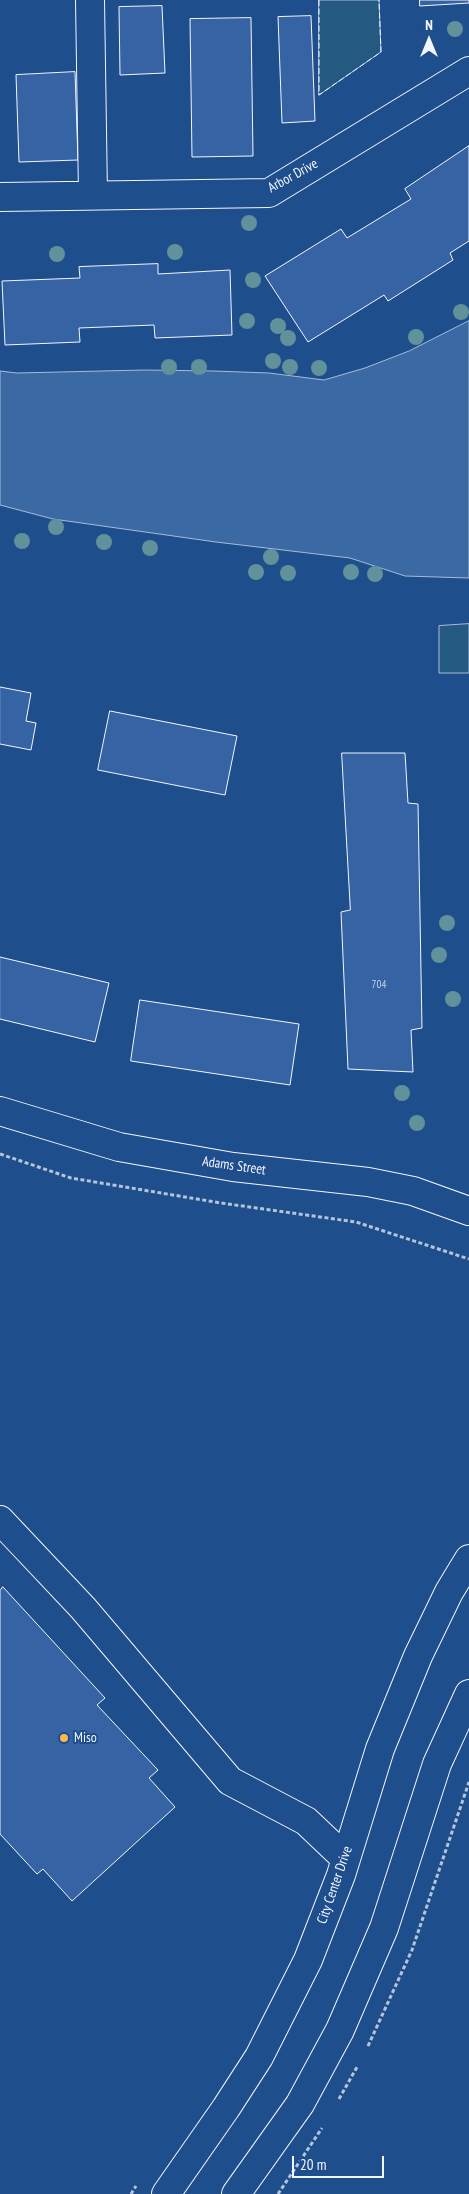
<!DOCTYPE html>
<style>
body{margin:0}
#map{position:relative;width:469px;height:2194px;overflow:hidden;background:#1f4e8c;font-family:"PT Sans Narrow",sans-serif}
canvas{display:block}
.north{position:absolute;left:404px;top:15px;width:50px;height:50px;-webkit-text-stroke:4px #1f4e8c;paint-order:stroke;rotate:0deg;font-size:14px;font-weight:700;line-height:20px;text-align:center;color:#f2f6ff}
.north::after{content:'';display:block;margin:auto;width:18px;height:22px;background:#f2f6ff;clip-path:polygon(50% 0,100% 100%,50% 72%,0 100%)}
.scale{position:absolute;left:292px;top:2156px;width:92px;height:22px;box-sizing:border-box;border:2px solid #f2f6ff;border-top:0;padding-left:6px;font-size:15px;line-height:18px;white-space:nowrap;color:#f2f6ff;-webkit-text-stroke:4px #1f4e8c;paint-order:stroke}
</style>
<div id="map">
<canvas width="469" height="2194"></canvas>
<div class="north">N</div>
<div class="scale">20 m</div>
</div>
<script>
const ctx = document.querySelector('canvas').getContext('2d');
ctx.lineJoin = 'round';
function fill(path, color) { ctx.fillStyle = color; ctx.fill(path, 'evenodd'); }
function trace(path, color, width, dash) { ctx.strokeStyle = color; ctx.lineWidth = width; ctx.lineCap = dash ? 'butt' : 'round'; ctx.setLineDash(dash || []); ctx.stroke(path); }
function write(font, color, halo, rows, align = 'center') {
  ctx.font = font + ' "PT Sans Narrow",sans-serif'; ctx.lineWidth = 4; ctx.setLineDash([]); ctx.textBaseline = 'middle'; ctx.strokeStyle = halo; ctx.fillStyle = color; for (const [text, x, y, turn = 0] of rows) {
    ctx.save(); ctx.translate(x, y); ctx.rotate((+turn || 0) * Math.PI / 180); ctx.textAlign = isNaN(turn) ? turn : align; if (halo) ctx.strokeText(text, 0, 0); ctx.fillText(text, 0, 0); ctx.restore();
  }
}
const green = new Path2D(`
 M319,0h60l2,52 -62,43z
 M469,624v49h-30v-47z`);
fill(green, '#245a82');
trace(green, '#a8bbd7', 1);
const water = new Path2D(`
 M469,321v257l-64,-2 -55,-18 -134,-16 -163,-23 -53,-14v-134l17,2 127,-3 70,1 55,2 55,7 41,-12 44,-17z`);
fill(water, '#3b69a3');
trace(water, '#a8bbd7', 1);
const building = new Path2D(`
 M420,0h49v3l-49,3z
 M162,6l3,67 -45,2 -1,-68z
 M311,16l4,105 -33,2 -4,-106z
 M251,18l2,138 -61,1 -2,-138z
 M75,72l3,88 -59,2 -3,-87z
 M469,146v95l-19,12 3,7 -65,41 -4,-6 -76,47 -43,-66 76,-47 6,9 64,-39 -6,-10z
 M158,264v10l72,-4 2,65 -77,3 -1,-13 -75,3 1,14 -75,3 -3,-64 78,-3 -1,-11z
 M0,687l31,6 -5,28 10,2 -5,27 -31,-6z
 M110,711l127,25 -12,59 -127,-25z
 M342,753h63l3,50 10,1 4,224 -11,2 2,42 -65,-3 -7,-157 9,-2z
 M0,957l109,26 -14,59 -95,-23z
 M140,1000l159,24 -9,61 -159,-24z
 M3,1587l102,111 -8,7 61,65 -9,8 26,29 -103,94 -29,-32 -6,5 -37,-40v-243z`);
fill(building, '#3563a3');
trace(building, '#f2f6ff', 1);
const minor = new Path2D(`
 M90,0l3,195
 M0,197l269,-4 200,-122
 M0,1111l119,36 114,20 135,15 45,9 56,20
 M0,1520l83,88 147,173 76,40 39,37
 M166,2194l60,-86 33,-51 49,-97 33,-85 39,-126 38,-93 31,-64 20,-33
 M236,2194l64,-90 40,-74 44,-102 53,-164 32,-70`);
trace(minor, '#f2f6ff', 30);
trace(new Path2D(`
 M0,1154l71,24 150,25 135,19 113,37
 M368,2046l44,-96 57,-168
 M339,2099l18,-32
 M131,2194l5,-8
 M278,2194l44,-66`), '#b3c4dc', 3, [4, 2.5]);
trace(minor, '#1f4e8c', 28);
trace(new Path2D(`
 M319,0v95l62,-43 -2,-52`), '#f2f6ff', 1, [6, 2.5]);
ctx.fillStyle = '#61919a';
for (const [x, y] of [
 [455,29],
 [249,223],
 [175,252],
 [57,254],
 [253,280],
 [461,312],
 [247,321],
 [278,326],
 [416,337],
 [288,338],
 [273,361],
 [169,367],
 [199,367],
 [290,367],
 [319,368],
 [56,527],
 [22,541],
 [104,542],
 [150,548],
 [271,557],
 [256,572],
 [351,572],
 [288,573],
 [375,574],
 [447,923],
 [439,955],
 [453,999],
 [402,1093],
 [417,1123]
]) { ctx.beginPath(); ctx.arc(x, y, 8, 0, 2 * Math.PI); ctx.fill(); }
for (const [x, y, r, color] of [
 [64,1738,5,"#ffb74d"]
]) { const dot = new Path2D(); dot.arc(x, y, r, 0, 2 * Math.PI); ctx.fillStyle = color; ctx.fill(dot); trace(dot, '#1f4e8c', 2); }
write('11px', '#c3d1e8', null, [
 ["704",379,985]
]);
write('14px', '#f2f6ff', '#1f4e8c', [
 ["Arbor Drive",293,176,-29],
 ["Adams Street",234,1166,8],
 ["City Center Drive",335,1885,-71]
]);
write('14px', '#f2f6ff', '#1f4e8c', [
 ["Miso",74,1738]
], 'left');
</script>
